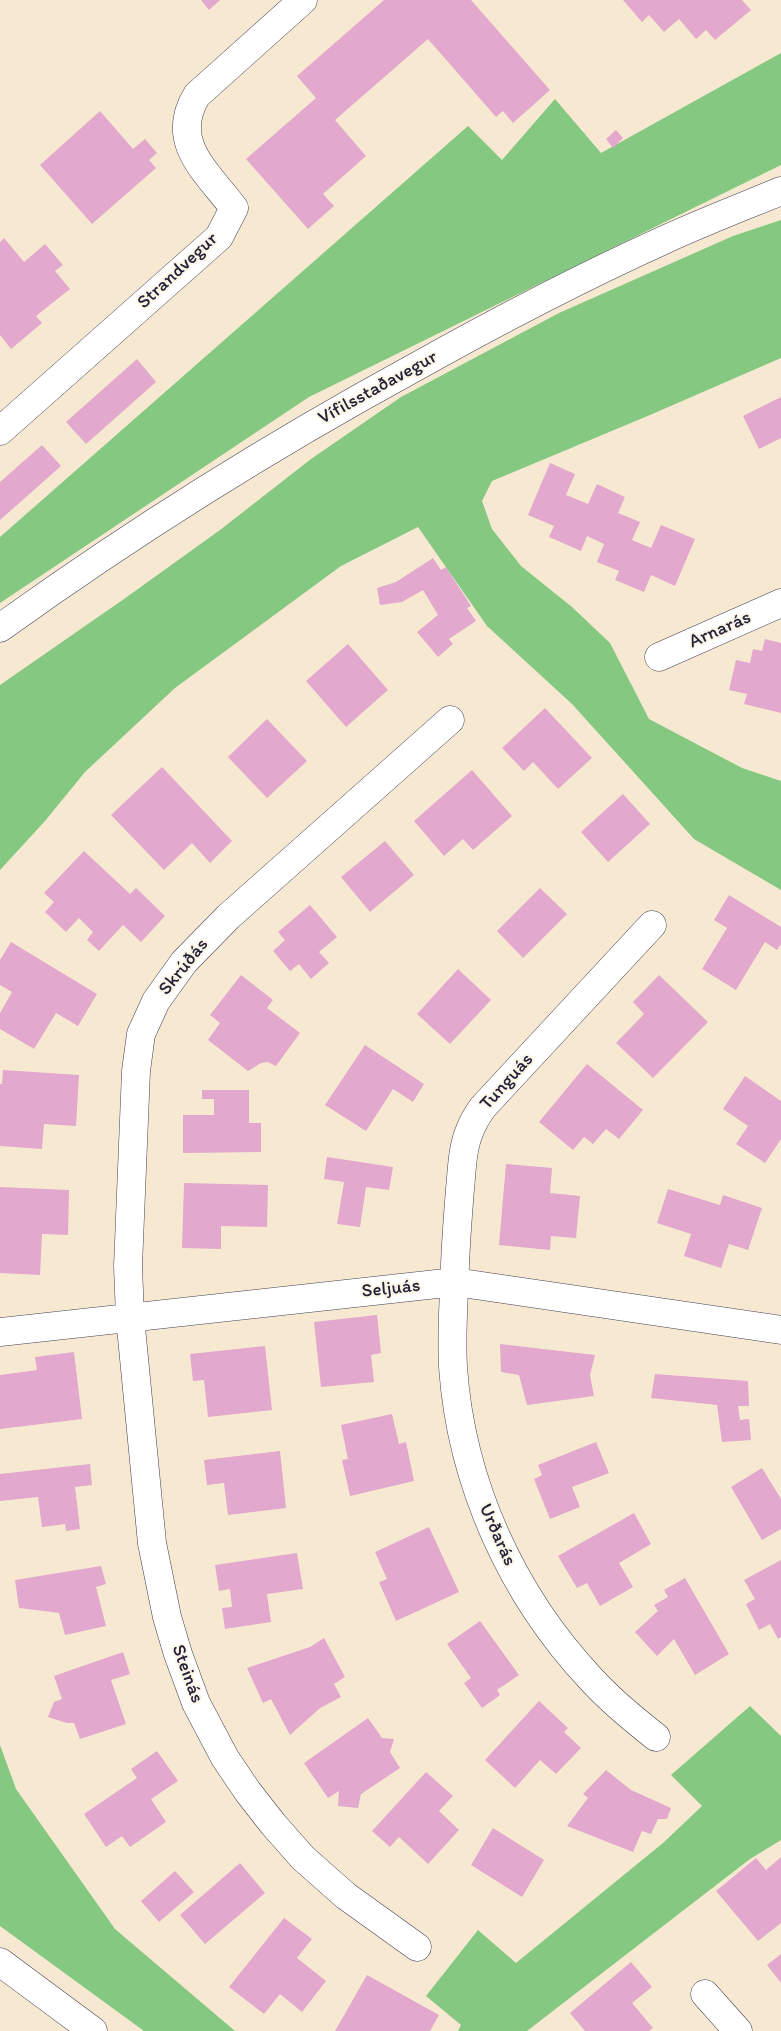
<!DOCTYPE html>
<meta charset="utf-8">
<style>
body{margin:0}
canvas{display:block;background:#f7e9d1}
</style>
<canvas width="781" height="2031"></canvas>
<script>
const ctx = document.querySelector('canvas').getContext('2d');
ctx.lineJoin = 'round';
function fill(path, color) { ctx.fillStyle = color; ctx.fill(path, 'evenodd'); }
function trace(path, color, width, dash) { ctx.strokeStyle = color; ctx.lineWidth = width; ctx.lineCap = dash ? 'butt' : 'round'; ctx.setLineDash(dash || []); ctx.stroke(path); }
function write(font, color, halo, rows, align = 'center') {
  ctx.font = font + ' Itim,sans-serif'; ctx.lineWidth = 4; ctx.setLineDash([]); ctx.textBaseline = 'middle'; ctx.strokeStyle = halo; ctx.fillStyle = color; for (const [text, x, y, turn = 0] of rows) {
    ctx.save(); ctx.translate(x, y); ctx.rotate((+turn || 0) * Math.PI / 180); ctx.textAlign = isNaN(turn) ? turn : align; if (halo) ctx.strokeText(text, 0, 0); ctx.fillText(text, 0, 0); ctx.restore();
  }
}
fill(new Path2D(`
 M781,53v112l-472,232 -309,206v-66l468,-411 34,34 53,-61 46,54z
 M781,220v138l-131,57 -158,66 -10,20 10,28 29,37 51,41 38,36 39,76 93,49 39,13v109l-87,-51 -122,-135 -85,-78 -69,-99 -77,39 -166,122 -90,84 -40,49 -45,49v-185l124,-86 96,-69 91,-71 90,-62 158,-84 174,-77z
 M750,1706l31,30v104l-31,19 -223,172h-69l3,-6 -35,-29 52,-66 38,33 147,-120 39,-37 -31,-31z
 M0,1745l16,44 99,140 120,102h-91l-144,-105z`), '#84c881');
fill(new Path2D(`
 M201,0h19l-11,10z
 M384,0h87l79,90 -37,33 -10,-12 -7,6 -68,-78 -93,81 31,36 -43,38 11,12 -26,23 -62,-70 70,-61 -19,-22z
 M623,0h119l9,10 -36,30 -9,-10 -10,9 -17,-20 -15,13 -15,-17 -7,7z
 M100,111l33,38 12,-10 12,14 -8,7 7,8 -64,56 -52,-59z
 M616,130l7,8 -10,10 -7,-9z
 M4,238l20,24 21,-18 18,21 -8,6 15,18 -34,27 6,7 -31,26 -11,-14v-93z
 M137,359l19,23 -70,62 -20,-22z
 M781,397v41l-22,11 -16,-33z
 M42,445l19,21 -61,54v-38z
 M550,463l25,11 -9,21 22,9 9,-20 28,13 -7,16 22,9 -8,18 19,8 10,-23 34,14 -20,47 -24,-11 -7,17 -29,-12 4,-9 -22,-9 7,-18 -17,-8 -6,15 -32,-14 5,-11 -26,-11z
 M433,558l8,12 5,-3 25,39 -4,2 9,13 -27,18 4,5 -15,13 -21,-25 21,-17 -15,-25 -21,12 -22,3 -3,-17 19,-6z
 M765,639l16,4v70l-37,-9 3,-10 -18,-4 7,-30 14,3 3,-14 9,2z
 M348,644l40,46 -42,37 -40,-46z
 M545,708l47,50 -34,31 -25,-27 -9,9 -22,-23z
 M267,719l40,42 -40,37 -39,-41z
 M162,767l70,74 -22,22 -18,-20 -28,27 -53,-55z
 M472,770l40,46 -39,34 -10,-11 -19,17 -30,-35z
 M623,794l27,30 -42,38 -27,-30z
 M385,841l29,34 -44,37 -29,-35z
 M84,851l46,43 6,-6 29,28 -24,26 -18,-17 -24,26 -12,-11 6,-8 -14,-14 -13,14 -21,-20 9,-10 -10,-9z
 M540,888l27,26 -44,44 -26,-27z
 M729,895l52,32v17l-4,6 -12,-8 -29,48 -34,-21 25,-41 -13,-8z
 M310,905l27,32 -18,15 10,11 -18,16 -12,-15 -9,7 -17,-20 12,-11 -7,-8z
 M11,942l86,52 -19,32 -22,-13 -22,36 -34,-20v-16l12,-21 -12,-7v-25z
 M458,969l33,31 -41,44 -33,-30z
 M241,975l32,25 -6,8 33,25 -24,33 -8,-4 -7,1 -13,8 -40,-31 12,-17 -10,-8z
 M659,975l49,47 -55,56 -37,-35 28,-29 -11,-12z
 M365,1045l59,39 -11,18 -20,-13 -27,42 -41,-26z
 M587,1064l56,46 -24,29 -13,-10 -13,15 -9,-7 -11,13 -34,-28z
 M3,1070l76,5 -3,51 -32,-2 -2,25 -42,-3v-62h2z
 M745,1076l36,25v38l-16,24 -29,-19 12,-18 -25,-17z
 M202,1090h47v33h12v29l-78,1v-38h31v-16h-12z
 M327,1157l66,10 -4,23 -23,-3 -6,40 -23,-3 7,-42 -20,-3z
 M506,1164l46,4 -2,25 30,3 -4,42 -25,-2 -1,14 -51,-5z
 M184,1183l84,2 -1,42 -46,-1v23l-39,-1z
 M0,1187l69,3 -1,45 -26,-1 -2,41 -40,-2z
 M668,1189l52,16 3,-10 39,13 -14,42 -19,-6 -8,24 -37,-12 7,-22 -34,-11z
 M377,1315l4,38 -10,2 3,27 -53,5 -7,-65z
 M500,1344l95,11 -5,20 4,21 -67,9 -8,-30 -18,-3z
 M265,1346l7,64 -64,7 -4,-37 -11,1 -3,-27z
 M74,1352l8,67 -82,10v-54l37,-5 -2,-13z
 M655,1374l93,7 1,25h-11l2,14 9,-1 2,21 -29,2 -5,-37 -66,-7z
 M392,1414l7,30 7,-2 8,39 -64,15 -8,-36 6,-1 -7,-34z
 M596,1442l13,31 -37,14 8,20 -30,12 -16,-40 8,-4 -4,-10z
 M280,1451l6,57 -58,7 -4,-32 -17,2 -3,-25z
 M90,1464l2,21 -17,2 5,42 -14,2 -1,-7 -23,3 -4,-30 -38,4v-27z
 M762,1468l19,31v30l-19,11 -31,-53z
 M634,1513l17,31 -32,19 14,24 -33,19 -13,-23 -10,5 -19,-32z
 M429,1527l30,65 -63,29 -17,-39 8,-3 -12,-27z
 M297,1553l6,36 -36,5 4,28 -46,7 -3,-21 10,-1 -2,-18 -11,2 -4,-26z
 M781,1560v77l-3,2 -8,-15 -11,6 -13,-26 9,-5 -11,-19z
 M101,1566l5,18 -10,3 10,39 -41,9 -6,-22 -40,-5 -4,-28z
 M685,1578l44,76 -34,21 -21,-36 -17,17 -22,-24 23,-21 -4,-6 14,-8 -4,-7z
 M480,1621l39,54 -22,15 3,5 -18,13 -18,-25 7,-5 -24,-34z
 M324,1638l21,39 -11,7 7,13 -21,11 -30,27 -19,-36 -8,4 -16,-35 63,-21z
 M123,1652l7,22 -19,6 15,44 -46,15 -6,-16h-7l-19,-6 6,-15 8,-3 -8,-23z
 M539,1701l29,27 -4,4 17,16 -25,26 -16,-14 -25,28 -30,-28z
 M368,1718l14,20 12,1 -4,13 10,16 -39,26 -3,14 -20,-2 1,-15 -11,7 -24,-35z
 M157,1751l21,30 -27,18 15,23 -36,25 -8,-11 -16,11 -22,-33 53,-36 -6,-9z
 M606,1770l25,20 40,18 -4,11h-9l-7,15 -9,-3 -9,21 -66,-26 21,-28 -5,-4z
 M426,1772l27,24 -14,15 20,19 -31,34 -29,-27 -9,10 -18,-16z
 M493,1828l51,32 -22,37 -51,-32z
 M781,1857v66l-23,18 -42,-50 40,-33 10,12z
 M240,1863l25,30 -60,51 -25,-29z
 M175,1871l19,21 -35,30 -18,-21z
 M284,1918l28,21 -15,19 29,23 -24,31 -22,-18 -16,20 -35,-27z
 M781,1954v29l-14,-18z
 M631,1962l21,25 -20,16 21,25 -4,3h-64l-15,-18z
 M367,1975l72,40 -9,16h-95z`), '#e2a8cd');
const minor = new Path2D(`
 M0,431l219,-194 15,-29c-27,-36 -66,-66 -37,-113l106,-95
 M0,628c132,-95 269,-181 412,-259 82,-46 166,-90 252,-129 39,-18 78,-33 117,-49
 M659,657l122,-54
 M652,925l-169,182c-5,7 -10,15 -13,23 -8,18 -8,40 -10,59 -2,25 -4,50 -5,76 -1,34 -4,68 -2,102 8,116 59,228 138,312 19,21 42,40 65,58
 M0,1332l455,-50 326,48
 M417,1947l-71,-51 -43,-38 -30,-34 -25,-32 -23,-34 -29,-55 -18,-49 -11,-37 -15,-74 -22,-226 -2,-51 8,-195 5,-37 15,-33 28,-39 44,-45 222,-197
 M0,1962l93,69
 M705,1994l33,37`);
trace(minor, '#424052', 29);
trace(minor, '#fff', 28);
write('19px', '#22223b', '#fcf5e5', [
 ["Strandvegur",178,271,-43],
 ["Vífilsstaðavegur",378,388,-29],
 ["Arnarás",720,630,-24],
 ["Skrúðás",184,967,-51],
 ["Tunguás",507,1082,-48],
 ["Seljuás",391,1289,-6],
 ["Urðarás",497,1535,66],
 ["Steinás",187,1674,70]
]);
</script>
